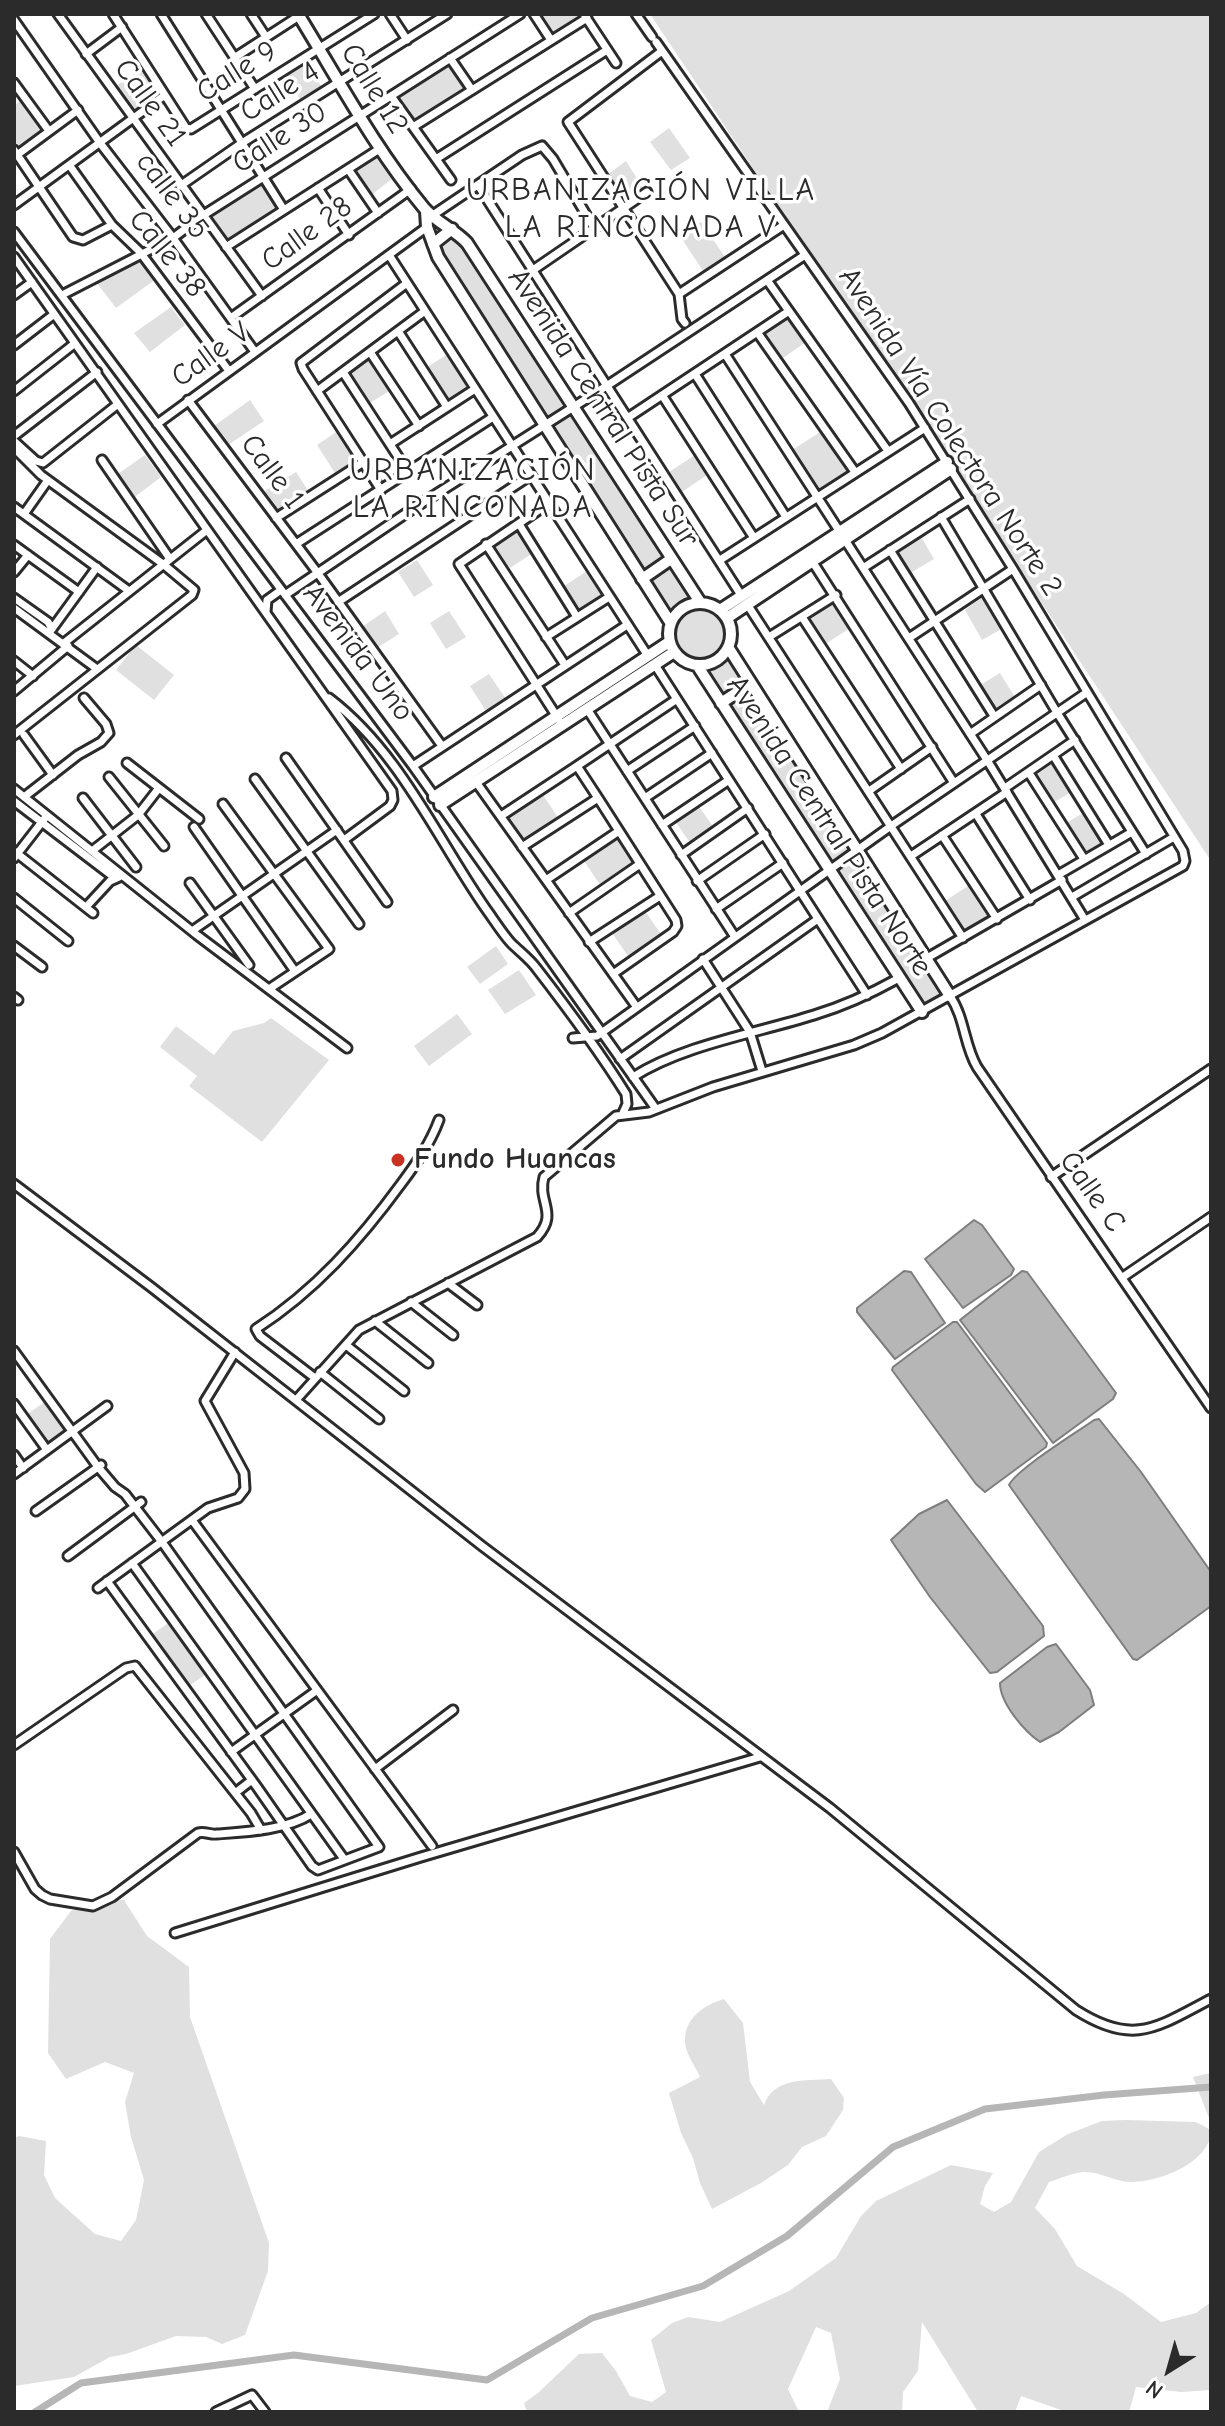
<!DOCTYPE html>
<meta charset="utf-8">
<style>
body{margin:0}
#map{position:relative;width:1225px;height:2426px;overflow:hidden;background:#fff;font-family:"Comic Neue",sans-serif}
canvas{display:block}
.frame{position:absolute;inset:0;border:16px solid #2b2b2b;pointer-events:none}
.north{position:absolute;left:1129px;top:2330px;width:80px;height:80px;-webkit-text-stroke:6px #fff;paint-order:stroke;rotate:217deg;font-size:22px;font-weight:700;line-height:32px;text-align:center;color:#2b2b2b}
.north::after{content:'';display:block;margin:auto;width:28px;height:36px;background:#2b2b2b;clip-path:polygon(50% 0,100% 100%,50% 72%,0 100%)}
</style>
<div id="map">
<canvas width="1225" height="2426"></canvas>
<div class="frame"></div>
<div class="north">N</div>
</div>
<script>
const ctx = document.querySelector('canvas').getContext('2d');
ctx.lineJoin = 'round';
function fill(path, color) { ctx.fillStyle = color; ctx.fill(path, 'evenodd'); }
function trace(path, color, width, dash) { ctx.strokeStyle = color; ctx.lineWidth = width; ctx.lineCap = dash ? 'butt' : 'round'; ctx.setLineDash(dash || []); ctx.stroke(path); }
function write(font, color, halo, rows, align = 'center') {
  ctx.font = font + ' "Comic Neue",sans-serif'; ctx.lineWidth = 7; ctx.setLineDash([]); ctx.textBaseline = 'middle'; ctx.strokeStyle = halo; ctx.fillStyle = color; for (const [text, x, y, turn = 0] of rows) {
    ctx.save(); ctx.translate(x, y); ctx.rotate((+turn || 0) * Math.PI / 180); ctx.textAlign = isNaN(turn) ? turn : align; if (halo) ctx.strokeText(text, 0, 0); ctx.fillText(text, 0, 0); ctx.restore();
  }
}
fill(new Path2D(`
 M538,14h43v1l-27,19z
 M650,14h561v847l-260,-396z
 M306,62l17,27 -21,13 -17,-25z
 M447,63l19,23v4l-52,32 -16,-26z
 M143,68l16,25 -1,3 -25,17 -20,-25z
 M20,101l22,31v3l-23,16 -5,-4v-41z
 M669,128l21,30 -19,12 -21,-28z
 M380,152l17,23 -27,21 -16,-25z
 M626,161l18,29 -20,14 -17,-29z
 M262,182l18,25 -1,4 -51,32 -20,-26z
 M701,222l24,35 -22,14 -23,-35z
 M446,234l14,4 107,166 -18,14 -3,1 -106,-162 -2,-10z
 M141,259l15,20 -40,29 -20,-26z
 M171,307l14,18 -35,27 -16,-19z
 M788,317l18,25 -23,16 -18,-26z
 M449,353l21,33 -1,3 -20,13 -23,-34z
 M369,357l22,33 -23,14 -19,-30z
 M250,400l14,21 -36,24 -14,-19z
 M571,413l93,143 1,2 -22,15 -93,-144 1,-6z
 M822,431l27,39 -31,20 -26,-40z
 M336,432l22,31 -21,13 -20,-31z
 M145,455l16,22 -29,22 -17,-23z
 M695,455l12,20 -25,17 -13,-20z
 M296,472l15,23 -32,20 -16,-23z
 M518,531l15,22 -23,15 -15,-22z
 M919,533l15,26 -27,16 -15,-24z
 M417,560l16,25 -19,12 -16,-25z
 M669,565l22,31 -23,16 -20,-29 1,-7z
 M587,571l16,23 -23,16 -16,-24z
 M986,595l19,32 -23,13 -17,-30z
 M833,601l17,27 -26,17 -19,-27z
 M675 634a25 25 0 1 1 50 0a25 25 0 1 1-50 0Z
 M385,611l14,23 -22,14 -15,-21z
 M449,611l17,26 -20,12 -16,-26z
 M136,645l38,30 -20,25 -38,-30z
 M727,652l17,26 1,5 -20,13 -6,-1 -16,-28 14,-5z
 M1000,673l16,26 -22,15 -17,-27z
 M489,674l17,25 -20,12 -16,-25z
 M748,690l4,1 99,158 -18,15h-2l-104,-161z
 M1055,756l21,33 -23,14 -22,-32z
 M543,795l16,24 -34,22 -16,-24z
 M698,805l16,23 -23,16 -16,-23z
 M1090,809l22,37 -24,13 -22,-36z
 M620,838l14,25 -34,22 -16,-24z
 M852,857h5l87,138 -18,13 -6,-3 -85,-133z
 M971,884l21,31 -2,5 -24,13h-3l-18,-32z
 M645,911l16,23 -33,22 -16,-23z
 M496,946l12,18 -28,20 -13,-17z
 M519,970l17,25 -31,19 -17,-24z
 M457,1014l15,20 -43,32 -15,-20z
 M271,1018l58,42 -67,82 -73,-56 8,-10 -37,-29 16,-21 38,29 19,-24 31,-8z
 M47,1400l23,30 -22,16 -23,-30z
 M171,1621l37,52 -21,14 -37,-51z
 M124,1900l23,36 42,31 1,50 79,226 -1,28 -23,64 -23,9 -16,-7 -30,-1 -50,18 -16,3 -36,20 -60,9v-248l5,-2 27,5 -2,34 11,23 40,36 26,7 15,-21 8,-40 -13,-43 -6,-35 9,-29 -29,-11 -39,17 -18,-26 2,-114 21,-28 27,-10z
 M724,1999l19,24 7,59 14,23c10,-28 41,-24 67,-26l13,19 -1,12 -17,26 -24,11 -14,18 -27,18 -49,26 -12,-26 -7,-25 -12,-25 -12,-40 31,-16c-4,-10 -15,-24 -15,-35 -1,-24 19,-37 39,-43z
 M1211,2073v50l-18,-46z
 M1125,2120l71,2 15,8c0,32 -50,51 -77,52 -16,1 -33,-10 -49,-10 -11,0 -26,7 -36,10l-14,26 20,21 22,37 47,28 37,28 35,-9 15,-11v88l-30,2 -45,-5 -7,25h-62l-46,-16 -6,16h-37l-56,-90 -4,49 -15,21 -1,20h-75l13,-33 -9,-46 -15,-6 -28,62 11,23h-272l-3,-9 14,-10 41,-39 23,-1 14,18 14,25 22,6 14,-10 -15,-52 21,-17 16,-6 32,5 69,-31 47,-33 25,-42 15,-15 75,-36 42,8 -8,13 -5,18 14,8 17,-10 28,-50 29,-18 34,-13z`), '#e0e0e0');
const water = new Path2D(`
 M974,1220l8,5 32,44 -3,6 -48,33 -38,-49z
 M904,1271l7,1 34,51 -50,36 -38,-47v-4z
 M1022,1271l5,1 89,121 -3,6 -60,44 -93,-123z
 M953,1322h4l90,121 -1,4 -61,45 -9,-8 -84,-114 1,-3z
 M1099,1419l42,53 70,100v34l-74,54 -4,-1 -124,-174c8,-16 67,-52 85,-65z
 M947,1500l96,126 1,10 -47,36 -7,1 -60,-76 -39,-57 28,-26z
 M1056,1644l34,46 4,15 -35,27 -19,10c-16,-11 -40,-39 -40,-59l47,-36z`);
fill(water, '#b6b6b6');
trace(water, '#7e7e7e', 2);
trace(new Path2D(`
 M35,2412l46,-29 213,-28 193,25 105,-62 111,-32 84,-50 106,-89 92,-38 119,-14 107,-8`), '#b6b6b6', 7);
const street = new Path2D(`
 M58,14l204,282
 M113,14l73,114 5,1 183,-115
 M161,14l123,196
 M206,14l49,75
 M251,14l15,23
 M390,14l17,26
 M534,14l17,26
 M636,14l16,23
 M585,16l31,47
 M14,20l86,123 73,95 82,114
 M662,51l-94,71 111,172 3,25 3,4
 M86,54l36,-27
 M234,58l65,-42
 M450,58l22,32
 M14,83l35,48
 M391,96l60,84
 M413,127l174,-109
 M14,150l59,87 10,3 29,-15
 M17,155l61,-45
 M436,159l171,-109
 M70,166l42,59 28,27 89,119
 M348,169l30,44
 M478,185l263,410
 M180,186l62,-43 205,-129
 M318,188l31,47
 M14,205l151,-110
 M433,215l89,-60 20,-9 11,13 41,69
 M14,232l399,534 243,343
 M226,247l155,-99
 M389,255l259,401
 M14,257l378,534 1,9 -3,6 -46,34
 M533,270l114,-78
 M767,280l121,171
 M679,294l105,-69
 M14,295l18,-13
 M62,295l111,-57 29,-22 318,-202
 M232,317l179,-128
 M398,331l49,76
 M757,332l98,140
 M14,345l39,-30
 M370,352l49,74
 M725,354l262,406 98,160
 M343,372l65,100
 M695,374l91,143
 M14,391l60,-47
 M317,391l108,-80
 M662,395l92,143
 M188,400l129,172 125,174
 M629,417l160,-106
 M157,424l270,-197
 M14,436l83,-64
 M14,441l22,20 7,2 75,-59
 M390,444l85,-55
 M102,460l68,99
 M381,490l-78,-121 -2,-6 106,-80
 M549,503l-90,61 100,156
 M14,507l115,84
 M24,514l24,-34
 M941,517l115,194 90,143
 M276,518l86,-55
 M519,524l58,93
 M296,544l197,-127
 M486,544l79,121
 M14,545l65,47
 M890,550l104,166
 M720,560l205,-132
 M812,561l142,222
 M863,568l107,-69
 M14,572l14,-17
 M285,595l126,-85 197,-125 197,-130
 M14,598l34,24 4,7
 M338,602l193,-127
 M747,604l216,334
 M14,608l83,61
 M266,612l1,-12 14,-10
 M802,617l99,152
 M49,633l48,-66
 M546,637l63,-40
 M769,637l67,-42
 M909,638l104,-69
 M64,643l143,-113
 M14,661l19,15
 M655,665l212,330
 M14,691l54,-45
 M329,698c71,54 107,139 157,211 8,11 16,24 25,34 9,9 19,16 26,26 31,40 62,82 89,125l1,10 -4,9
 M587,709l148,228
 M970,734l71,-49
 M14,735l178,-140 2,-5 -31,-26 -122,-89 -26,-26
 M24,735l29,40
 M1053,755l56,90
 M286,758l101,144
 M127,763l72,56
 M413,766l214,-141
 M577,766l100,-67
 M627,771l68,-45
 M1029,773l55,86
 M109,777l55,69
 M255,779l104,145
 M476,782l160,224
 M1005,788l70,-48
 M14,789l183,146 150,113
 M869,791l63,-44
 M24,797l54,-42 23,-13 8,-9 -3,-9 -22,-26
 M83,798l53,69
 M598,798l78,122 1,6 -4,6 -60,42
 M645,798l67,-45
 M14,801l101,77
 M223,804l106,145 -60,40
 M976,814l54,86
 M501,816l76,-50 21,32 -76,49
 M662,825l67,-45
 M194,827l100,143
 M942,835l55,84
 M14,851l79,62
 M92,851l46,-36 21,-27
 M681,855l67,-47
 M911,856l96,-64
 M14,858l31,-40
 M1058,875l74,-43
 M546,880l73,-49
 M697,881l68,-47
 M190,883l59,82
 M1072,897l102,-60
 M14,898l54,43
 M86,907l24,-26 9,-4
 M716,909l67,-46
 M569,913l71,-49
 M192,931l145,-101
 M589,942l71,-46
 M14,946l28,21
 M927,958l135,-78
 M703,959l47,73 12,39
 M950,996c15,22 14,49 27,71l234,341
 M14,997l4,3
 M573,1038l24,-2 294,-210 195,-133
 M620,1059l198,-140
 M633,1077c50,-32 124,-44 181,-62 30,-9 58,-22 85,-37
 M1051,1177l160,-108
 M14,1184l137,103 331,259 348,262 246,202c58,37 81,17 135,-11
 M1123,1277l88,-60
 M448,1283l29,22
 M411,1302l42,33
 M375,1321l53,42
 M346,1345l58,46
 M14,1351l84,116 17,20 10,7 37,48 217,305 -61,23 -6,-4 -55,-79 -150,-206
 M320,1372l59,47
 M315,1378l-55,-42 -4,-7c59,-38 104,-89 145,-145 15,-20 29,-40 38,-64
 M296,1400l63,-70 178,-93c22,-24 0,-35 7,-60l72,-61 33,-4 64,-25 141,-42 28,-12 301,-167 2,-5 -2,-10 -170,-282 -104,-166 -253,-361
 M14,1404l33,46
 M14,1455l9,13
 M14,1474l93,-68
 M36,1511l65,-46
 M192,1520l240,326
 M68,1556l73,-54
 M132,1563l212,296
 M98,1588l110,-80 30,-10 7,-9 -1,-16 -39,-72 30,-49
 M14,1745l112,-77 9,-2 116,147 10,17
 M231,1752l85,-61
 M375,1769l78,-59
 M239,1790l13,-10
 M14,1852l21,37 7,6 8,4 43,7 19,-9 86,-64c7,-2 12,2 19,1 28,-2 70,-4 94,-20
 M175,1933l246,-76 339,-100
 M216,2412l36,-17 13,17`);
const secondary = new Path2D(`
 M298,14c40,65 77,135 126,194 12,14 31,22 43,35l233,359
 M426,211l1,16 11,30 232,365
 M433,244l19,-15
 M642,579l29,-20
 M669 634a31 31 0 1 1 62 0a31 31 0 1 1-62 0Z
 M720,610l227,-148
 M727,618l224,-149
 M728,647l222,349
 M697,665l225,347
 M721,703l29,-19
 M434,797l235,-155
 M440,805l234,-153`);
trace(street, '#2b2b2b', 13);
trace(secondary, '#2b2b2b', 16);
trace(street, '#fff', 7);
trace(secondary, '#fff', 10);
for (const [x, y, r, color] of [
 [398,1160,8,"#c8321e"]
]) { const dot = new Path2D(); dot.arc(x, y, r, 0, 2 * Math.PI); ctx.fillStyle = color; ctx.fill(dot); trace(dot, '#fff', 3); }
write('30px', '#2b2b2b', '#fff', [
 ["Calle 9",237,72,-32],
 ["Calle 12",374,89,58],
 ["Calle 4",280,92,-32],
 ["Calle 21",150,103,54],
 ["Calle 30",280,138,-33],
 ["calle 35",172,196,53],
 ["Calle 28",307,234,-36],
 ["Calle 38",167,254,51],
 ["Calle V",211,355,-36],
 ["Avenida Central Pista Sur",603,408,57],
 ["Avenida Vía Colectora Norte 2",950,432,57],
 ["Calle 1",272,472,53],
 ["Avenida Uno",358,653,53],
 ["Avenida Central Pista Norte",829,826,57],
 ["Calle C",1092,1192,55]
]);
write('bold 30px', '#2b2b2b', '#fff', [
 ["Fundo Huancas",414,1160]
], 'left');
ctx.letterSpacing = '2px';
write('32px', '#2b2b2b', '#fff', [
 ["URBANIZACIÓN VILLA",641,191],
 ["LA RINCONADA V",641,228],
 ["URBANIZACIÓN",473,471],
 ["LA RINCONADA",473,508]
]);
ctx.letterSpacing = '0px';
</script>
